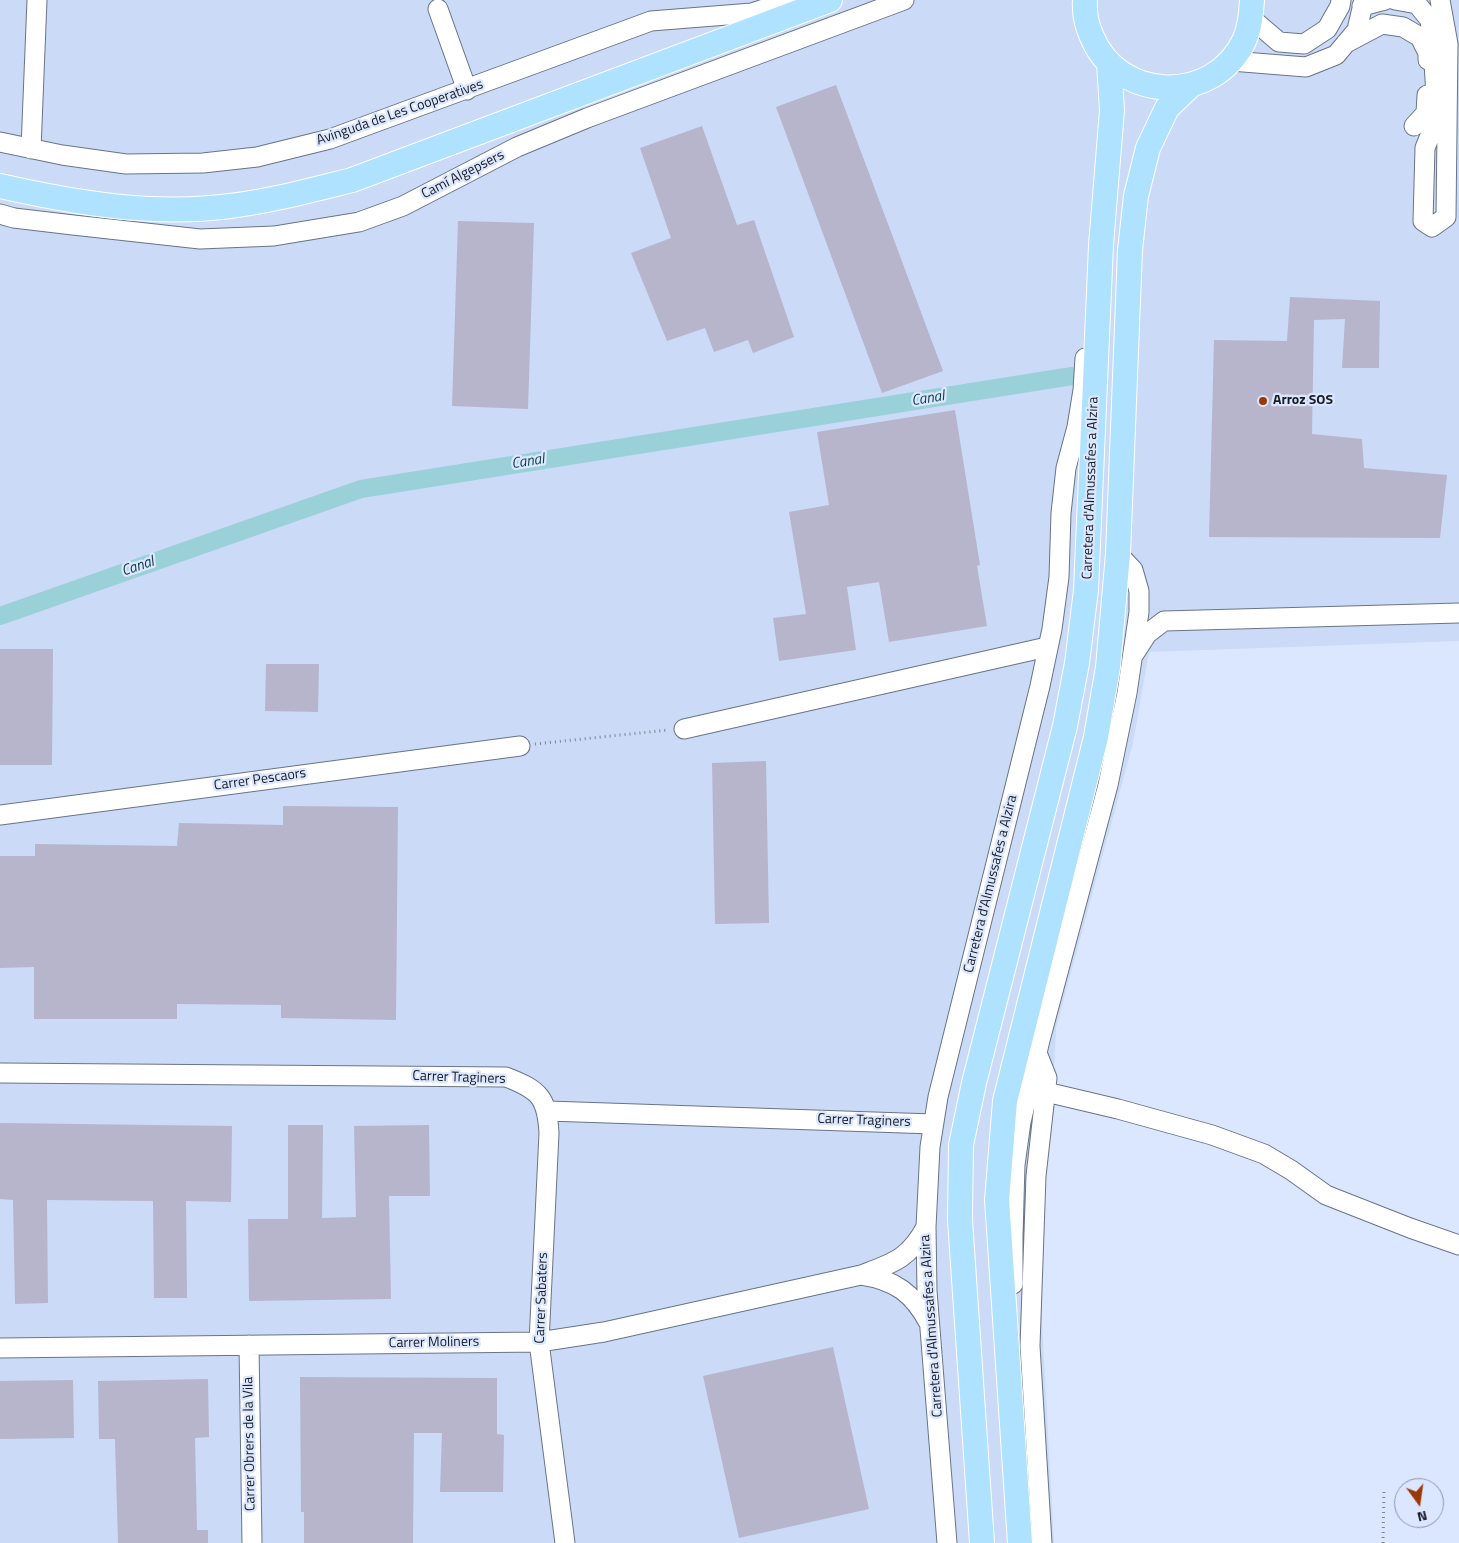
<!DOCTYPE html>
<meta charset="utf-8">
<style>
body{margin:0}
#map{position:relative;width:1459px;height:1543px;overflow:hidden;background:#dbe7fe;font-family:"Titillium Web",sans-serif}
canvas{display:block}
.north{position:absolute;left:1394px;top:1478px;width:50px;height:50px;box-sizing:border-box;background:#dbe7fe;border:1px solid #8d96a7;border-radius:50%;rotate:166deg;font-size:14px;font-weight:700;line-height:20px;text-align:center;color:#181c24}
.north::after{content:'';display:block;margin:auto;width:18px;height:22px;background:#9c3808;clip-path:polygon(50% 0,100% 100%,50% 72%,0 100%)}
</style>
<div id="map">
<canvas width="1459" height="1543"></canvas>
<div class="north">N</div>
</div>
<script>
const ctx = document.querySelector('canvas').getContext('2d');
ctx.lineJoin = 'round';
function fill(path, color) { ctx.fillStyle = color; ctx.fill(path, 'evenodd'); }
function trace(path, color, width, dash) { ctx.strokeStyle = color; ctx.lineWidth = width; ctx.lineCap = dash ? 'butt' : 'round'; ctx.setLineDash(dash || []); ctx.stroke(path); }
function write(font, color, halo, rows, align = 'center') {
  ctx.font = font + ' "Titillium Web",sans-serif'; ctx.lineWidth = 4.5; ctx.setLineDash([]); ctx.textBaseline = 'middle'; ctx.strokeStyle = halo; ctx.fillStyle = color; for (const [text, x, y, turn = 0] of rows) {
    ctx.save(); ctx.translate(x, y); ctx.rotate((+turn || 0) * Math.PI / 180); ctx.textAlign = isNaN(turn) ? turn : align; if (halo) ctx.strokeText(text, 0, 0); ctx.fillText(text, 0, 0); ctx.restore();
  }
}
fill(new Path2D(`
 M0,0h1459v641l-310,11 -16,91 -77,285 -2,38 3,12 -14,123 -1,122 12,220h-1054z`), '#cadaf7');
trace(new Path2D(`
 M0,616l361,-127 711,-113`), '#9ad0d8', 18);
fill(new Path2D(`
 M836,85l107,286 -61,22 -106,-286z
 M702,126l35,99 17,-5 40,117 -41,16 -5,-13 -34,12 -9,-24 -38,13 -36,-88 40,-15 -31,-90z
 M458,221l76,2 -6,186 -76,-3z
 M1290,297l90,4 -1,67h-37l3,-49 -31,1 -2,114 50,5 2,29 83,7 -7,63 -231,-1 5,-197 73,1z
 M955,410l25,155 -3,1 10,60 -98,16 -10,-60 -32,5 9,63 -77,11 -6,-43 33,-4 -17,-102 40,-7 -12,-73z
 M0,649h53l-1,116h-52z
 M266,664h53l-1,48 -53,-1z
 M766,761l3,162 -54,1 -3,-161z
 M283,806l115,1 -2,213 -115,-2v-13l-104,-1v15h-143v-52l-34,1v-112h35v-12l142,2 2,-23 104,2z
 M0,1123l232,3 -1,76 -45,-1 1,97h-33l-1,-97 -106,-1 1,103 -33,1 -2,-104 -13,-1z
 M288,1125h35l-1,93 34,-1 -2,-91 75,-1 1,71h-41l2,103 -142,2 -1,-82h40z
 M833,1347l36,162 -130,29 -36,-162z
 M300,1377l197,1v56l7,1 -1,57h-63l2,-59h-28l-1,110h-109v-31h-3z
 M208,1379l1,58 -14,1 2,92h11v13h-90l-3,-104h-16l-1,-58z
 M73,1380l1,58 -74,1v-58z`), '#b7b5cc');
const minor = new Path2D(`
 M1395,0l22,4 13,16 3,26 3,50 -3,32 -8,20 -2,73 9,6 14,-10 2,-173 -8,-44
 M1362,6l23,-6
 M438,9l29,81
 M1251,18l28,24 25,2 23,-15 13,-23 1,-6
 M1346,43l36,-19 21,3 17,10 8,16v7
 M1231,61l75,6 30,-12 21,-25 7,-30
 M1414,126l12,-13 1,-18
 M0,142l62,13 64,9 77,-1 54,-6 73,-18 321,-118 101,-8 39,-13
 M31,149l6,-149
 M0,214l14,4 59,7 127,14 74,-3 85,-14 44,-16 114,-59 70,-29 317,-118
 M1134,654l13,-20 17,-13 295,-8
 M684,729l363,-82
 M0,815l520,-69
 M1037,1053l10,25 -11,98 -6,170 12,197
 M0,1073l506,4c34,13 41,21 43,56l-10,209 26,201
 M1046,1092l72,17 94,26 52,19 27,16 35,25 84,33 49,17
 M548,1111l385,13
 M861,1275c34,5 52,18 68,48
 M1013,1284v-48l2,-71 6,-43 19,-82 68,-255 19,-92 12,-81v-21l-6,-21 -15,-16
 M249,1345l3,198
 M0,1348l539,-6 65,-10 257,-57c32,-12 48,-16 65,-48
 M947,1543l-20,-252 -1,-64 4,-80 8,-50 102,-411 12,-57 7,-52 2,-64 5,-45 11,-41 6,-37 2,-32`);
const major = new Path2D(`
 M1085,0c-1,13 2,26 7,37 27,65 121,68 152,4 6,-13 7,-27 8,-41
 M0,186c75,17 153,30 230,20 41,-5 82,-16 122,-26l478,-180
 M982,1543l-22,-323 1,-75 13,-62 91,-357 12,-63 9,-73 15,-345 11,-135 -3,-46
 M1020,1543l-23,-343 8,-99 91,-364 12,-70 10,-113 12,-304 6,-54 12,-48 19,-40 23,-22`);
trace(minor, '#697488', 21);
trace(major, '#fff', 26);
trace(new Path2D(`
 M535,744l133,-14
 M1383,1543l1,-54`), '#7d8595', 3, [1, 4]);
trace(minor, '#fff', 19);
trace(major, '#aee2ff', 24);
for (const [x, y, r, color] of [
 [1263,401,5,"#9c3808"]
]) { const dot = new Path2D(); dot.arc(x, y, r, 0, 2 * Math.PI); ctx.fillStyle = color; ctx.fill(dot); trace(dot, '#dbe7fe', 2); }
write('14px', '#181c24', '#dbe7fe', [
 ["Avinguda de Les Cooperatives",400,113,-19],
 ["Camí Algepsers",463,175,-27],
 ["Carretera d'Almussafes a Alzira",1091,488,-88],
 ["Carrer Pescaors",260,780,-8],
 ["Carretera d'Almussafes a Alzira",991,884,-76],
 ["Carrer Traginers",459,1078,2],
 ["Carrer Traginers",864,1121,2],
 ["Carrer Sabaters",542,1298,-88],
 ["Carretera d'Almussafes a Alzira",932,1326,-94],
 ["Carrer Moliners",434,1343,-1],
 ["Carrer Obrers de la Vila",250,1444,-91]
]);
write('bold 14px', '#181c24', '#dbe7fe', [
 ["Arroz SOS",1273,401]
], 'left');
write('italic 15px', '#0e4147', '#dbe7fe', [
 ["Canal",928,399,-9],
 ["Canal",528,462,-9],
 ["Canal",138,567,-19]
]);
</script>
